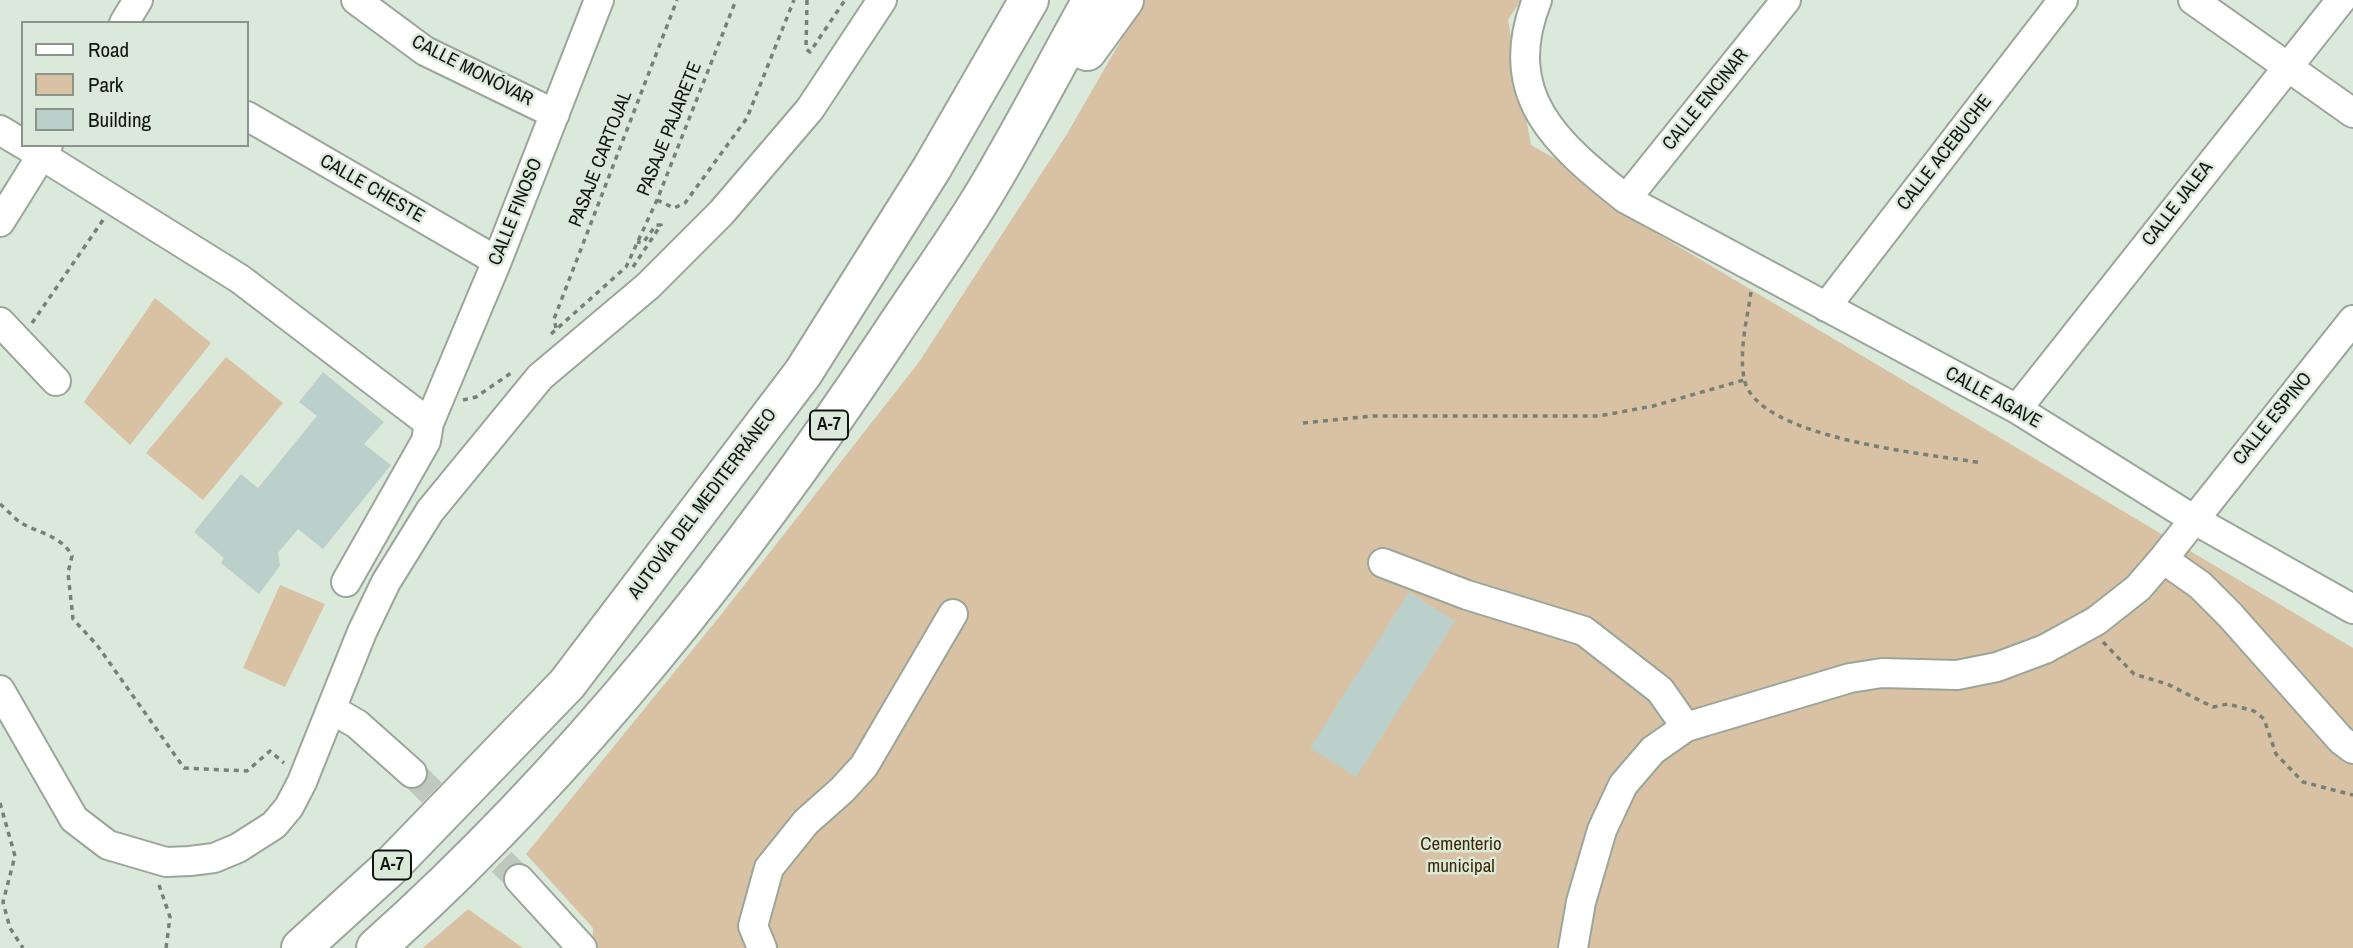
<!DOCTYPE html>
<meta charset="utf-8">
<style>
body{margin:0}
#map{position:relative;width:2353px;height:948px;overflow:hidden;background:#dbe9db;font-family:"Archivo Narrow",sans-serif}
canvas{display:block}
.legend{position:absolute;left:21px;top:21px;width:228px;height:126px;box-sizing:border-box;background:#dbe9db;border:2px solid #8a948a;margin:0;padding:9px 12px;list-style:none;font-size:21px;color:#111510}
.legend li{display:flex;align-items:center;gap:14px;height:35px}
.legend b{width:35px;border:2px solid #8a948a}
</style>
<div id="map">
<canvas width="2353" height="948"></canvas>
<ul class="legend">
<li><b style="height:9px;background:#fff"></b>Road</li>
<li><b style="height:19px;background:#d9c2a3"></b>Park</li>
<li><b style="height:19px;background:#bbd0cb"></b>Building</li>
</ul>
</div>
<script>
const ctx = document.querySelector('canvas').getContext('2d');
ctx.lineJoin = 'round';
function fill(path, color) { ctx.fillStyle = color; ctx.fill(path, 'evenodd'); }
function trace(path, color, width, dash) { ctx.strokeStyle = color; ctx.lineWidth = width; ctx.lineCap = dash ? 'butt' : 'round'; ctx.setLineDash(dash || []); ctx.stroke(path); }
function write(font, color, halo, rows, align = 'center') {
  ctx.font = font + ' "Archivo Narrow",sans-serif'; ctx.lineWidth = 5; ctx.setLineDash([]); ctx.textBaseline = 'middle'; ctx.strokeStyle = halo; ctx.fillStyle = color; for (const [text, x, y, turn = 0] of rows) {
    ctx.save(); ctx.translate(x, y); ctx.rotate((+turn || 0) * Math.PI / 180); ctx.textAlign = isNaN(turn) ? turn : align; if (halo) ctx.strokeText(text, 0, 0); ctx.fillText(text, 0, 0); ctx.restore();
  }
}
fill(new Path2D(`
 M1144,0h377l-13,20 23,125 95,54 30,34 697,415v300h-1760v-20l-67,-74 194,-238 199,-254 148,-228z
 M155,298l56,45 -81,102 -46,-43z
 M226,357l57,46 -80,97 -57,-47z
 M280,585l45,19 -40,83 -42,-19z
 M468,909l55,39h-100z`), '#d9c2a3');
fill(new Path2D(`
 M323,372l61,50 -20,22 27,21 -68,84 -25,-20 -20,24 2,13 -21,28 -38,-31 3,-5 -30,-26 47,-58 17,14 59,-72 -18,-14z
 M1409,592l46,29 -99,156 -46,-29z`), '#bbd0cb');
trace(new Path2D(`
 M412,773l107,106`), '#bdc9bd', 28, [28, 14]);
const minor = new Path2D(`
 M356,0l69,51 130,63
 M1537,0c-38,96 20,144 89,199l391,210 176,110 160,90
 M2193,0l160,113
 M124,23l14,-23
 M247,116l250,145
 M0,130l23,14
 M25,145l215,134 189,144
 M1626,199l160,-199
 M0,222l48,-77
 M1826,307l237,-307
 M0,322l56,59
 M2017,409l324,-409
 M2163,559l37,26 30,30 111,125 12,9
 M1383,563l84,32 117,36 76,59 26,37
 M346,582l80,-141 3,-18 68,-162 102,-261
 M0,690l74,129 34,26 58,17 24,-1 24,-3 24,-10 36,-23 15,-18 13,-25 60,-150 24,-50 44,-71 110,-134 108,-91 74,-74 88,-103 72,-109
 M331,709l26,15 55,49
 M519,879l63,69
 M762,948l-9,-22 16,-58 37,-46 36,-32 22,-24 89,-152
 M1573,948l8,-46 21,-72 21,-45 30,-35 33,-23 164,-49 32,-5 75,2 40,-8 48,-18 51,-28 42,-33 25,-29 190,-239`);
const highway = new Path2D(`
 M1087,51l37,-51
 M301,948l88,-80 178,-184 236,-311 129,-205 97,-168
 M376,948c199,-178 365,-388 512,-609 34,-52 71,-102 102,-155 36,-61 68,-123 102,-184`);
trace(minor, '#9aa699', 32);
trace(highway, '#9aa699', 42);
trace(new Path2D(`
 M807,0l-1,49 4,3 35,-52
 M657,200l17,8 11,-5 62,-85 47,-118
 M633,267l28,-42h-5l-13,18 -6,-1
 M1751,292c-4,27 -12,59 -7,86 10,61 187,76 238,85
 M32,323l71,-103
 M556,328l-2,-9 123,-319
 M551,334l75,-67 31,-67 79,-200
 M463,400l13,-3 35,-24
 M1303,423l70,-7h226l54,-10 91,-26
 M0,504c7,6 14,14 21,19 18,10 41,13 51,33l-4,17 5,46 24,26 87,123 63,3 23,-20 14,12
 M2103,642l31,32 33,10 46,23 15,-3 26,7 10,8 12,35 27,28 50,13
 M0,803l15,53 -12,46 7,26 13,20
 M159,885l11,32 -4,31`), '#778076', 3.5, [5, 5]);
trace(minor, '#fff', 28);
trace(highway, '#fff', 38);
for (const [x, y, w] of [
 [829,425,38],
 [392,865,38]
]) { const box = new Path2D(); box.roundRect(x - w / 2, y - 14.5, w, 29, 5); ctx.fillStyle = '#dbe9db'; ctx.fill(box); trace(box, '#111510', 2); }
write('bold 18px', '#111510', null, [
 ["A-7",829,425],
 ["A-7",392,865]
]);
write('19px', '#111510', '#dbe9db', [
 ["CALLE MONÓVAR",472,71,27],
 ["CALLE ENCINAR",1706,100,-51],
 ["PASAJE PAJARETE",670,129,-68],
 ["CALLE ACEBUCHE",1945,153,-52],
 ["PASAJE CARTOJAL",601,159,-69],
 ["CALLE CHESTE",372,189,30],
 ["CALLE JALEA",2178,204,-52],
 ["CALLE FINOSO",516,212,-68],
 ["CALLE AGAVE",1993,398,29],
 ["CALLE ESPINO",2273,419,-51],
 ["AUTOVÍA DEL MEDITERRÁNEO",703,504,-53]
]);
write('19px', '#402800', '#dbe9db', [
 ["Cementerio",1461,845],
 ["municipal",1461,867]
]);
</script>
